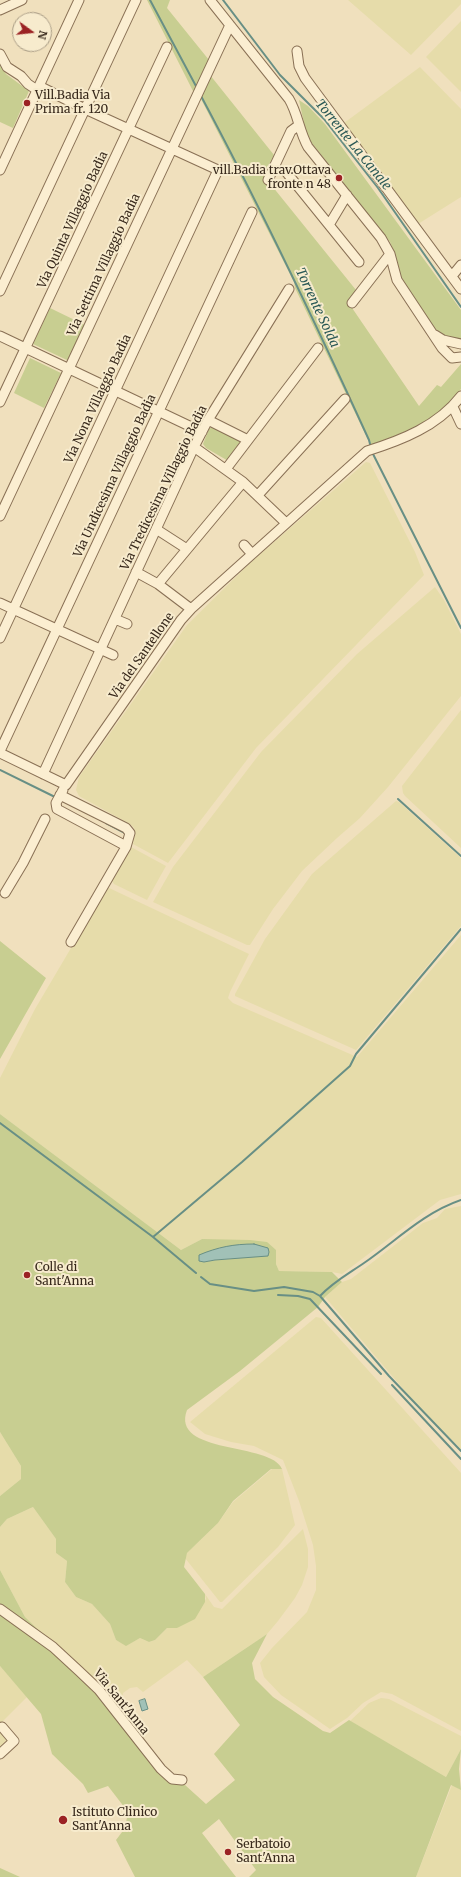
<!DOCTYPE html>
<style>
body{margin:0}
#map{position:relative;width:461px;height:1877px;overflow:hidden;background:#f0e0bd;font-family:Merriweather,serif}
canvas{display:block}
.north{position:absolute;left:12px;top:12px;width:40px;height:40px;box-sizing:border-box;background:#f7ebcd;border:1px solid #aa9d86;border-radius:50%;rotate:105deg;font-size:11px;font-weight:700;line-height:16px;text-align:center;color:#37281b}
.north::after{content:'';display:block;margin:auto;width:14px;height:18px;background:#9b2224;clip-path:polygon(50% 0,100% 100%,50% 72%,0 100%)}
</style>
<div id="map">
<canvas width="461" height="1877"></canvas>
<div class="north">N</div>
</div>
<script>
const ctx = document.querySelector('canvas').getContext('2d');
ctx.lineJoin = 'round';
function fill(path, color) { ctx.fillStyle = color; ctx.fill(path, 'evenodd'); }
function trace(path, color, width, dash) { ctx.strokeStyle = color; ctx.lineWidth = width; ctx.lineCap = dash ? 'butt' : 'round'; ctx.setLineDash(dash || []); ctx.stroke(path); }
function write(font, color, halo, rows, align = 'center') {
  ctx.font = font + ' Merriweather,serif'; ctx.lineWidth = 4; ctx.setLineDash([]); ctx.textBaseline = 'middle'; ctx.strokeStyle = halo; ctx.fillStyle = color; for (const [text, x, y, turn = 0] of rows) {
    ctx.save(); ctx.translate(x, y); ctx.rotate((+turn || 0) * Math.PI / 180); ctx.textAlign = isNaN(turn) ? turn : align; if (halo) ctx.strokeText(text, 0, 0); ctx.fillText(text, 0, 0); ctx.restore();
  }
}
fill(new Path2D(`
 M348,0h113v4l-50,51z
 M461,21v71l-35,-35z
 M420,67l41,42v88l-43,27 -74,-101z
 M366,462l4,1 45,89 9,23 -168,173 -88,115 -35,-19 2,-11 -1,-5 -4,-4 -51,-28 -3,-6 3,-13 108,-152 62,-61z
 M435,587l9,13 17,34v62l-73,91 -28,31 -23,20 -35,33 -29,38 -23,36h-3l-94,-43 20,-35 88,-115 96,-98z
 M461,710v138l-56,-52 -2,-3 -1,-7z
 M396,801l3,1 62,56v68l-105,124 -121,-54v-2l30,-55 47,-65z
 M131,847l35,19 -19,34 -33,-16 -2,-3v-4z
 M107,887l142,67 -19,38 -2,6 5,5 124,54 104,-122v259l-21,6 -98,74 -10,-2 -53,-1 -3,-7v-14l-74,-11 -21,11 -181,-136v-36l35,-69z
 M461,1206v243l-51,-52 -85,-100 17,-15 9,-3 72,-56 14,-5 8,-9z
 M316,1317l5,1 140,155v258l-69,-37 -11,-2 -18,11 -16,15 -17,11 -49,-34 -17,-18 -4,-14 12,-15 35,-36 9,-22v-24l-3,-21 -14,-44 -16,-41 -29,-14 -23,-4 -26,-8 -15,-12z
 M0,1432l21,34v13l-21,17z
 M272,1469h10l13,56 -17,22 -56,55h-2l-35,-44 2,-5 31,-30 15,-21z
 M33,1507l23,32v14l11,8 -2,21 11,15 16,7 18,20 6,16 10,5 14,-7 9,4 6,-2 12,-12h10l29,-29 -1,-5 9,13 8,2 81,-80 5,20v18l-6,18 -7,13 -17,23 -11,13 -64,43 -16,-17 -44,32 -6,-5 -7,1 -7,5 -2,30 -96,-106 -25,-47v-43l7,-8z
 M0,1666l27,31 -27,27z
 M381,1698l8,1 72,37v13l-15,28 -96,-56 19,-18z
 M0,1729l7,10 -7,9z
 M452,1785l9,5v87h-45z`), '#e6dcaa');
fill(new Path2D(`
 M147,0h23l-3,8 42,52 -15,33z
 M0,64l6,10 23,17 -16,37 -13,-6z
 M210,75l64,80 -10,21 92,114 -8,12 71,104 18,-21 4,2 20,-23v25l-14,17 -11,9 -29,18 -36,13 -76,-158 -1,-6 -94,-185z
 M299,100l9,6 17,18 136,186v29l-23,-4 -41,-63 -1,-15 -6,-15 -83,-105z
 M50,308l35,17 -16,36 -36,-17z
 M30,358l31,15 -17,35 -30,-15z
 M212,427l32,15 -14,20 -24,-14 -3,-4 6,-15z
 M0,941l46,37 -46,81z
 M0,1114l181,136 21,-11 48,1 17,2 9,8v14l3,7 53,1 10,10 -17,15 -7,10 -78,64 -53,39c-17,45 85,32 95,59h-11l-38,32 -15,22 -31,30 -3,14 21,27v8l-10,17 -18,9h-10l-12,12 -6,2 -9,-4 -14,8 -10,-6 -6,-16 -18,-20 -16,-7 -11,-15 2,-21 -11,-8v-14l-23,-32 -26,12 -7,8v-31l21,-17v-13l-21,-34zM254,1244l-24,15 -15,1 -11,2z
 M0,1570l25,47 44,43 103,122 13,3 21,19 29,-24 -21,-26 26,-29 -37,-48 64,-43 -15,29 3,16 18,18 50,34 7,2 19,-13 97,57 15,-28 -2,20 2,21 -10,-5 -35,92h-167l7,-7 -37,-51 -17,14 34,44h-101l-19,-37 9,-12 3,-16 -20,-26 -20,7 -5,-9 -31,-30 -11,-40 -41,-48z
 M0,1868l20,9h-20z`), '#c8ce91');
const water = new Path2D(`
 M254,1244l14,4 1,4 -1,4 -53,4 -11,2 -5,-1v-6c19,-8 35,-11 55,-11z
 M145,1699l3,10 -6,2 -3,-10z`);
fill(water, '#a1c1b7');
trace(water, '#688f85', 1);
trace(new Path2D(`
 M150,0l47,88
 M223,0l57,75 44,44 54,69 83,119
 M201,96c60,112 115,228 168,344l2,8
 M372,452l89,176
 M0,770l55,27
 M398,799l63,57
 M106,823l19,10
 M0,1123l153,114 43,36
 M153,1237l89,-75 108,-96 6,-12 105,-125
 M201,1277l9,7 44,7 30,-4 29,5 7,4 69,80 72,75
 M278,1295l20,1 12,3 71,75
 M320,1296c13,-14 28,-22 44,-33 32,-22 59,-50 97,-63
 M392,1385l69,74`), '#688f85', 2);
const minor = new Path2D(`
 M210,0l79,99c9,15 10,32 19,48l73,91 9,16 7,26 45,68 10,10 9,-1
 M0,10l22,-10
 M297,51l2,15 6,12 156,211
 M0,54l7,13 14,9 7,8 9,6
 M0,170l79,-170
 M287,173l72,89
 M268,180l23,-49 8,-6
 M329,225l18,-30
 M452,276l9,-11
 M0,291l136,-291
 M352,303l38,-49
 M435,335l8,5 18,4
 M0,336l202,96
 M0,402l167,-355
 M453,407l8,17
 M208,420l40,20
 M194,447l49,35 43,41
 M226,469l92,-121
 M258,495l87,-96
 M0,516l230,-491
 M156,529l31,20
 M244,545l8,9
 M136,572l22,12 33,25
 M158,584l85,-102
 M0,603l113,52
 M115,619l12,5
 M0,638l218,-468 -133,-61 -46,-23
 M0,751l252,-539
 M0,753l66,32 115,-165 10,-11 176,-158c35,-11 71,-25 94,-55
 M43,774l151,-327 14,-27 81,-131
 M63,790l-7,13 1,6 69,37
 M60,795l66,33 4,5 -4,14 -55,95
 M5,893l18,-30 22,-44
 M0,1609l53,38 26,24 20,19 62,79 11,10 10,1
 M0,1754l14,-13 -12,-14`);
trace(minor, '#897055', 11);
trace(minor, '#fbeed1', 9);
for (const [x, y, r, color] of [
 [27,103,4,"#9b2224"],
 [339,178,4,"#9b2224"],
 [27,1275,4,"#9b2224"],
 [63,1820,5,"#9b2224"],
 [228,1852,4,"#9b2224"]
]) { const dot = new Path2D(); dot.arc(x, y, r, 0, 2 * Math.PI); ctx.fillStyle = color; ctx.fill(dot); trace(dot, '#f7ebcd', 1.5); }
write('12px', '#37281b', '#f7ebcd', [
 ["Vill.Badia Via",35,96],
 ["Prima fr. 120",35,110],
 ["vill.Badia trav.Ottava",331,171,"right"],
 ["fronte n 48",331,185,"right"],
 ["Colle di",35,1268],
 ["Sant'Anna",35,1282],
 ["Istituto Clinico",72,1813],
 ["Sant'Anna",72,1827],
 ["Serbatoio",236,1845],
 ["Sant'Anna",236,1859]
], 'left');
write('12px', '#37281b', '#f7ebcd', [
 ["Via Quinta Villaggio Badia",73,220,-65],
 ["Via Settima Villaggio Badia",104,265,-65],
 ["Via Nona Villaggio Badia",98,399,-65],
 ["Via Undicesima Villaggio Badia",115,476,-65],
 ["Via Tredicesima Villaggio Badia",164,488,-64],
 ["Via del Santellone",142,656,-55],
 ["Via Sant'Anna",121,1702,51]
]);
write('italic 13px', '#295855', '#f7ebcd', [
 ["Torrente La Canale",353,145,51],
 ["Torrente Solda",317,308,65]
]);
</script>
